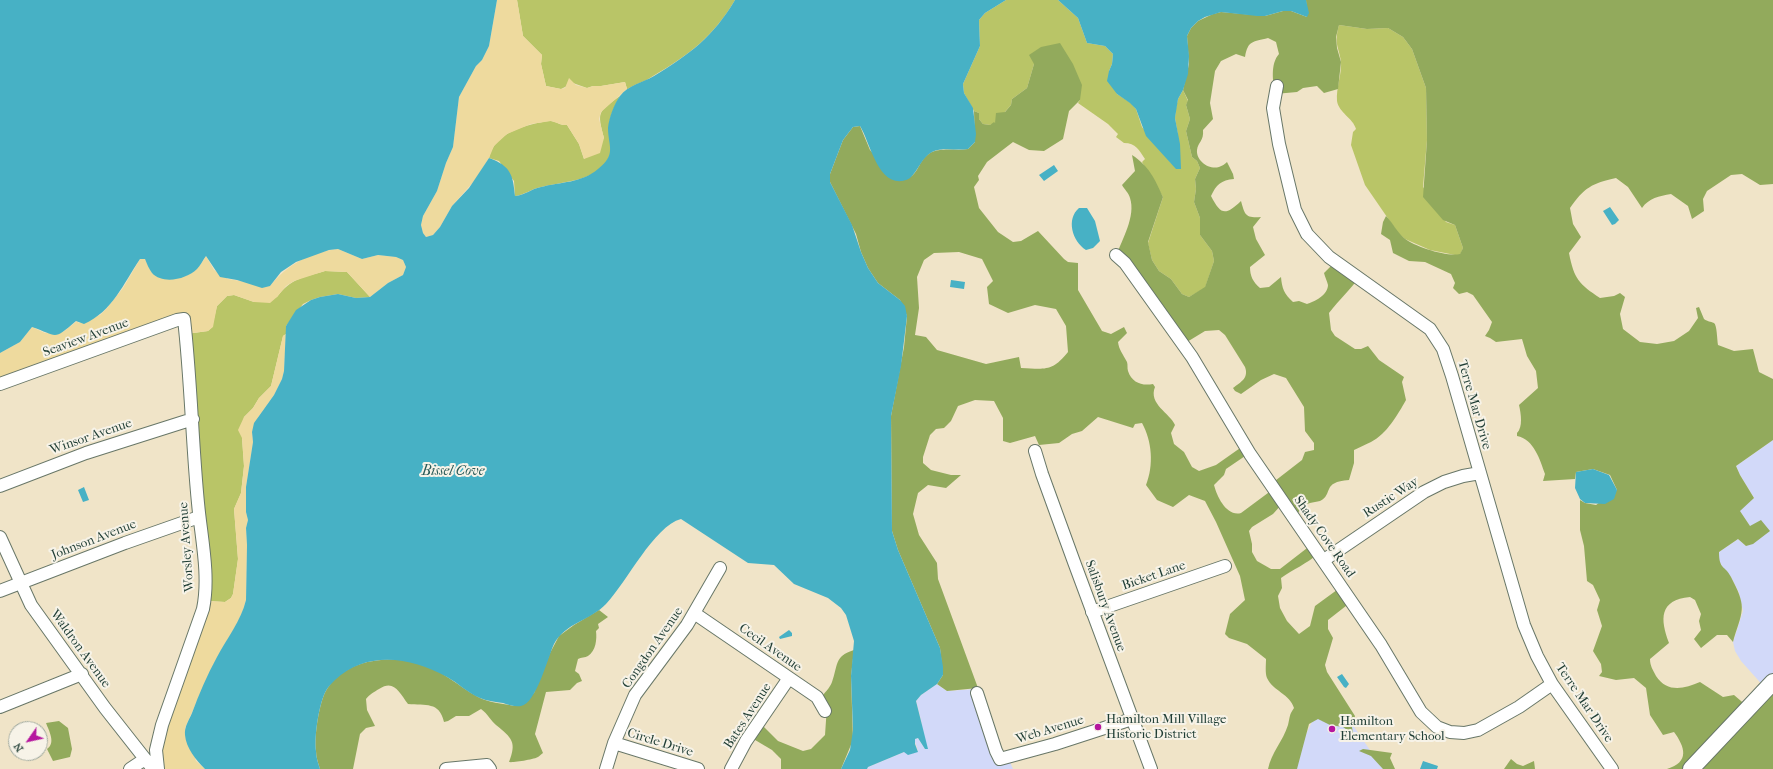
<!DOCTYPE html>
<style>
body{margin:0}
#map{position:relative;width:1773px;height:769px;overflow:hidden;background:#f0e4c8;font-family:"IM FELL French Canon",serif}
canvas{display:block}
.north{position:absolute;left:8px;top:721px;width:40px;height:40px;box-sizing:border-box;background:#f7f3e8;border:1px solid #a1aaa0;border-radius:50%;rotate:236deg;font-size:11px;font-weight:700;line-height:16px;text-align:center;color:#1f3d34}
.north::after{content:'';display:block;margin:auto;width:14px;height:18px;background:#b5179e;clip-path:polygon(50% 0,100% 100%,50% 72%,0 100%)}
</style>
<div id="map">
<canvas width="1773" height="769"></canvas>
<div class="north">N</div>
</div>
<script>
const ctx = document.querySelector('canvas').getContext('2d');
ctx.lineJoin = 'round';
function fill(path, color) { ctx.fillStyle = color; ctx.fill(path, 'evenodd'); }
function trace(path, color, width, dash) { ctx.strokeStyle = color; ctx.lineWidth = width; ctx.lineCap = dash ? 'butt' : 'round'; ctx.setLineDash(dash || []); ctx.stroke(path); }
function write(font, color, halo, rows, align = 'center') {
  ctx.font = font + ' "IM FELL French Canon",serif'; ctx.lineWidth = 4; ctx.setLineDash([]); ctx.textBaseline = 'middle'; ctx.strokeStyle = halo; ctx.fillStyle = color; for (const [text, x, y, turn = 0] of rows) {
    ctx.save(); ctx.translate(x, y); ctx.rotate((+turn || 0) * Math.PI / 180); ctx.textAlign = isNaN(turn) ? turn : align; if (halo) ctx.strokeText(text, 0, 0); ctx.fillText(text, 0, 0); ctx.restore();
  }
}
fill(new Path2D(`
 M1773,440v242l-7,7 -25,-28 -6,-10 -2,-9 10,-31 -4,-18 -8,-16 -7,-7 -5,-9v-9l19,-13 8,7 4,-20 -11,-16 15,-12 -14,-23 -4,-9z
 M937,684l10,7 28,-2 21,54 14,19 3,7h-146l1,-2 36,-15 14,-1 -4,-12 4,-1 7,11 -4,-29 -5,-19 5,-6z
 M1328,689l55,80h-94z`), '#d2d9f9');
fill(new Path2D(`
 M517,0h218c-21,36 -46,55 -82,76 -8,6 -19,8 -27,14l1,-1 -2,-7 -24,4h-8l-6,2 -14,-5 -12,6 -15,-3 -5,-22 1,-9 -19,-19z
 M1006,0h52l20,18 9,25 18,3 8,8 -1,10 -3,7 8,23 14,9 5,6 6,18 29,36 7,-28 -3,-17 1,-10 2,-9 5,-9 5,11 -2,4 4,14 -4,12 6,26 5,4 3,7 -5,11 1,10 -2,13 6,16v17l12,16 2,10 -9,27 -16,9 -7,-3 -11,-15 -12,-8 -7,-11 -4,-17 15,-46 -21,-35 3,-3c-6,-9 -9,-16 -21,-16l-8,-6 2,-3 -10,-10 -30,-21 2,-3 -46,-36 -7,24 -15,11 -1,6 -16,18 -5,2 -7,-1 -4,-5v-6l-5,-2 -10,-18 -1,-9 17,-38 -1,-26 6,-7z
 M1339,25l28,4 21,-1 15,9 9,12 14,39 1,52 -4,47 23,35 9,3 8,23 -3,7h-5l-25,-5 -25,-11 -7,-6 -33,-48 -14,-40 2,-13 3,-3c-3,-11 -17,-16 -19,-28 -1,-13 5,-27 4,-40 -3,-17 -7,-17 -2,-36z
 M620,96c-5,9 -11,21 -11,32 0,9 4,18 1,27 -11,27 -46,26 -69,32 -10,2 -17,8 -26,9l-1,-15 -15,-20 -10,-3c5,-26 39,-34 60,-37 6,-1 11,5 18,4l12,19 5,15 20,-21c-7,-27 -6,-26 16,-42z
 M325,271l22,1 23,25 -14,1 -18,-4 -18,3 -9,3 -8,4 -17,22v8l-3,2 -12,50 -12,12 -6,10 -9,9 -2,21 2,28 -3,27 -7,16 4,50 -5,35 -2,4 -6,4 -17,-1 -22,-267 22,-3 4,-4 5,-21 10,-10 7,-1 20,7 23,-5c14,-19 26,-19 48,-26z`), '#b9c567');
fill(new Path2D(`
 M1306,0h467v184l-13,1 -18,-11 -11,1 -24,16 -4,8 1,12 -12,8 -4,-13 -17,-12c-12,2 -22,4 -29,14l-14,-21 -12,-9c-24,5 -32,10 -46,30l3,16 8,13 -12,16c5,26 10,31 31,45l14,-2 6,-3 5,4 -5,17 3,15 17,13 17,2 17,-3 15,-10 9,-13 -2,-10 3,-1 5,12c4,3 6,2 10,4 3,2 3,16 4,22l16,6 19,-2 6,23 14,7v61l-37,26 4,9 14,23 -14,13 10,15 11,-6 9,11 -17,13 -7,2 -8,-7 -19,13c0,18 6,13 12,25 15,29 13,31 3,61l-1,4 -6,-7h-10l-16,13 -7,-9 7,-9 -2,-9 2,-7 -6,-14 -5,-3c-31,3 -30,22 -21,46l-19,16c0,7 3,11 6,17 11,17 28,13 44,6l23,15 11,-2 14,12 25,-25v87h-106c23,-7 18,-22 7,-37l-11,3 -13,-20 -4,-27 -12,-10 -18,2 -17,-4 3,-4 -1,-8 -8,-13 9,-25 -5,-16 3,-10 -7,-15 -6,-4 -3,-35 -4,-16v-30l5,3 11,2 21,-15 -7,-15 -17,-6 -17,3 -1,7 -32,2 2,-7c-5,-14 -11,-35 -28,-38v-3c6,-6 4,-19 2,-28l19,-17 -2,-17 -9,-15 -5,-17 -26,3 -6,-4 -5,-2 4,-6 3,-8 -19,-27 -6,-3 -8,2 -6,-6 2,-5 -4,-9 -26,-12 -16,-1 -16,-8 -3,-13 -9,-6 2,-12 3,-6c7,7 11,16 18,22 11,9 43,19 56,16l3,-6 -8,-23 -12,-5 -20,-23 4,-57 -1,-52 -14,-39 -9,-12 -15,-9 -21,1 -28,-4 -3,12 1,11 4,14 -3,27 -14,4 -7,-7 -14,2 -6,4 -22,2c-2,-12 -5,-30 4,-40l-3,-12 -8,-4c-15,4 -20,2 -23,19l-9,-3 -15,7 -6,10 -5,32 3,16 -10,11c1,11 -5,12 -6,20 -1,11 12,20 22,17 3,-1 6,-3 8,-5l6,12 1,5c-13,1 -18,6 -23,17 10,19 14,20 30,5 4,14 4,17 20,16l-8,10 3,12 9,16 -15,12c0,9 3,15 10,21l9,-1 12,-10c1,11 3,17 12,25l6,-1 8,3c7,-2 21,-9 21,-19 -1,-4 -3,-8 -4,-12l13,-13 23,16c-9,13 -21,24 -31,37l2,17 4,6 20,13h6l7,-3 11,14 25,17 -2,5 4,18c-8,14 -19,34 -35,42 -6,3 -11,5 -17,8v13l-5,17c-28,2 -15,14 -29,21 -3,1 -7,1 -10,2 -6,1 -12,10 -16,15l-12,-14 -9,10 -21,13 -3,4 3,13v8l5,9 14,8h9l31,-24 7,9c-12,10 -24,15 -37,24l1,10 -4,8 2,12 7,13 12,13 11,-8 5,-20 26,-19 10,15 -23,18v9l5,9 -8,27 2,7 28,44 -3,11 1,7 -10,-7 -13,-2 -12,-6 -9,5 -12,45h-29c3,-16 15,-28 20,-44 2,-8 1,-10 6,-17 -4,-14 -21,-17 -27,-30 -2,-5 -1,-13 -1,-19l-19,-15 -18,-6 -4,-4 5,-20 15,-14 -5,-24 -24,-54 -11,-21 -16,-6 -16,12 -16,-7 -11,-15c8,-20 6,-44 -4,-62l-7,1 -2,4 -35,-11 -16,14 -10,3 -13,9 -20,2 -4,-9 -25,7 -7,-2v-23l-9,-17 -19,-1 -17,6 -7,15 -7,7 -8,1 -6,6 -7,22v6l8,7 20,5h10l-15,13 -18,-3 -10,8 -5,21 6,21 18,28 1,16 40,109 -31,3 -10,-7 6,-9 -3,-27 -42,-98 -6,-19 -1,-115 13,-69 3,-31 -7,-16 -22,-17 -10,-15 -7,-16 -5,-18 -26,-52v-8l13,-34 10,-13 7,-1 10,24 28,31c23,-3 17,-18 32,-28 10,-6 27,-2 38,-4l7,-7 -1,-31 5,2v6l4,5 7,1 4,-3 1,1 1,-10 9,-1 6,-7 1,-6 15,-11 7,-24 -5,-9 12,-8 19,-4 13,21 9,21 -2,15 -11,11 -6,28 -19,12 -15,-1 -16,-8 -26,20 -9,14 1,4 -5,7 5,21 19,24 15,10 8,-1 17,-10 26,28 4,3 10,1v27l24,41 9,3 13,-7 3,6 -9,9c1,8 5,12 9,20 1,3 0,6 1,9 4,12 14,15 25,13l2,3c-7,17 15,26 20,38l-4,8 3,11 10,8 8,15 7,4 17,-6 27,-19 5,8 -22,15 -2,6 -10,10c3,12 13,32 27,28l31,-23 -1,-6 31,-24 3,-8 9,-2v-7l-9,-12 -1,-24 -18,-29 -12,-4 -13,6 -20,14 -6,-3 -2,-3c8,-6 16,-10 12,-21l-20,-32 -6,-5 -14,1 -23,14 -66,-89c6,-16 20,-40 14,-58 -1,-5 -6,-9 -8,-13l13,-14 -3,-16c17,11 23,24 31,42l-15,45 4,18 7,11 12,8 11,15 7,3 16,-10 9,-26 -2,-10 -12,-16v-17l-6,-16 2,-13 -1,-10 5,-11 -3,-7 -5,-4 -6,-26 4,-12 -4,-14 2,-5 -5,-10 6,-26 -2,-28 4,-8 7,-7 15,-7 8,-2 44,4 18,-5h8l16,6zM959,252l23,7 11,22 -6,6 2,17 19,9 27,-8 21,4 10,17 2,26c-16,20 -23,17 -47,16l-2,-11 -33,7 -49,-14 -11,-13 -11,-2 4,-27 -2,-31 7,-17 10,-7z
 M599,610l9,7 -10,7 1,4 -3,3c1,8 0,20 -8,25 -3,2 -7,1 -10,3l-3,12 4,3 3,7 -5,2 -7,7 -24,2 -11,42 8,19c-2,1 -3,3 -5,4 -3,2 -25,6 -29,5 8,-20 3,-24 -13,-37 -5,-4 -8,-11 -15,-16l-12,7h-13l-8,5 -4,1c-5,-21 -18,-16 -36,-18 -9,-12 -14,-25 -29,-15 -5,3 -9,5 -13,10l1,11 8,16 -9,2 -6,6 -7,35h-33c-2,-6 -4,-12 -4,-18 -2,-14 3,-50 11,-62 18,-29 60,-34 91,-26 23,6 40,23 60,34 11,6 24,6 36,9l20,-13 16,-40 9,-17 15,-11z
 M854,650l-3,26 2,64 -12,29h-60v-10l-9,-9 -22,-13 11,-13 17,17 25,10 8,-2 14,-14 2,-29 -6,-8c3,-5 9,-10 11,-16 6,-16 2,-26 22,-32z
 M59,721l9,7 4,21 -2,8 -17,4 -6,-12c9,-6 2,-18 -1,-26z
 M1363,749l29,4 -2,5 5,11h-12l-12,-13 -12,-5z
 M1511,759l6,5 6,2 11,-5 1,8h-31z`), '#92aa5c');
fill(new Path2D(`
 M497,0h20l6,36 19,19 -1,9 5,22 15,3 4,-1 4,-10 7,7 11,3 6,-2h8l24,-4 2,7 -26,23 -2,7 5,19 -4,15 -16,6 -5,-15 -12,-19h-4l-12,-4 -20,3 -24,10 -13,12 -5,12 -14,22 -23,26 -12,21 -7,8 -7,2 -3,-4 -2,-8 2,-9 14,-25 9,-28 7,-16 6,-50 17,-31 6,-6 7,-14z
 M338,249l24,10 16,-4 18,2 7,3 3,7 -3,8 -15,8 -18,14 -23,-25 -22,-1 -31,10 -8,5 -9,11 -7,6 -16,-1 -20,-7 -7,1 -10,10 -4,21 -5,4 -22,3 -3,-13 -183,64v-32l20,-11 12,-15 13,6 18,-1 14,-11 2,2 21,-8 7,-7 16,-20 17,-29h5l8,15c26,4 38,8 53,-18l8,14 14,9 42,7c17,-21 40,-34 68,-37z
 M286,334l-2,37 -2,8 -8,16 -15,21 -7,16 1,10 -7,45v25l2,8 -2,8 1,17 -1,55c-5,22 -19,38 -29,58 -12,23 -21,46 -32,70l11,33 9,8h-48l5,-46 46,-122 17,1 6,-4 2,-4 5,-35 -4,-50 7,-16 3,-27 -2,-28 -4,-8 6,-13 9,-9 6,-10 12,-12 12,-50z`), '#eeda9e');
fill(new Path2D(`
 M0,0h497l-8,46 -7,14 -6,6 -17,31 -6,50 -7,16 -9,28 -14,25 -2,9 2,8 3,4 7,-2 7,-8 12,-21 17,-18 20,-30c22,8 24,17 26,38 10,-1 16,-7 26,-9 19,-5 41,-4 57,-18 19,-15 10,-23 10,-41 1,-10 6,-24 12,-32 8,-11 22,-13 34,-20 36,-22 59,-39 81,-76h271l-21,13 -6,7 1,26 -17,38 1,9 9,15 3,26 -1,8 -7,7c-11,2 -26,-2 -36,3 -10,5 -14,19 -22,26 -3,2 -5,2 -8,3 -25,3 -32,-39 -42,-55l-7,1 -10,13 -13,34v8l22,43 9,27 7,16 10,15 22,17 5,6 2,10 -6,50 -10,50 1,115 6,19 42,98 3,19v8l-6,9 -16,11 -5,6 12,48h-3l-7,-11 -3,1v5l3,8 -10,3 -4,-3 -36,15 -1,2h-26l9,-19 3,-20 -2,-54 3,-35 -8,-26 -5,-7 -13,-10 -34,-14 -20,-19 -26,-2 -67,-44c-27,7 -54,63 -75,85 -15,16 -41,19 -52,40 -6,13 -18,60 -33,62 -6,1 -12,-1 -18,-3 -7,-1 -16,-2 -23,-5 -12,-5 -22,-15 -33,-21 -36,-20 -80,-27 -112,3 -3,3 -6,6 -8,9 -8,12 -13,48 -11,62 0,6 2,12 4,18h-115c-9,-9 -19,-21 -20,-34 -1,-8 4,-15 7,-22 7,-19 15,-38 25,-56 10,-19 24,-36 29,-57l1,-55 -1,-17 2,-8 -2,-8v-25l7,-45 -1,-10 2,-9 20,-28 8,-16 2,-8 2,-45 10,-16 15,-10 9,-3 18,-3 18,4 14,-1 18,-14 15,-8 3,-8 -3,-7 -7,-3 -18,-2 -16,4 -24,-10 -9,1 -33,12 -15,10 -11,14 -8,2 -25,-8 -17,-3 -14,-21c-3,4 -6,10 -9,13 -10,10 -34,16 -45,4 -3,-4 -5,-9 -7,-14h-5c-17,25 -27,52 -56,65l-8,-3c-23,20 -18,15 -44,6l-12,15 -20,11z
 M1058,0h248l3,13 -2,4 -16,-6h-8l-18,5h-8l-36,-4 -16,5 -7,4 -7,7 -4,8 2,20 -1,18 -5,16 -5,9 -3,19 5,26 1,25h-5l-30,-33 -10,-27 -6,-6 -13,-9 -10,-13 2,-10 3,-7 1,-10 -8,-8 -18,-3 -9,-25z
 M1054,165l4,6 -14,10 -5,-6z
 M1610,207l9,13 -4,4 -3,1 -9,-14z
 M1079,208h8l8,13 5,20 -7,7 -7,2c-14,-9 -20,-31 -7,-42z
 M951,280l14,2 -1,7 -14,-2z
 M1593,469l16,6 8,15 -3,9 -9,5 -20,-1 -5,-4 -5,-11 1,-16z
 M84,487l5,13 -6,2 -5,-12z
 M789,630l3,3v3l-12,3 -1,-2z
 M1342,674l7,10 -3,4 -2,-1 -7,-10z
 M1423,761l15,5 -1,3h-17z`), '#47b1c5');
const minor = new Path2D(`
 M1277,86l-4,22 6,36 16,66 12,24 22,23 101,72 13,20 9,27 72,249 13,31 15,28 60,85
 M1116,255l9,8 67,94 58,97 131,191 40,67 16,15 13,5 14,1 14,-3 41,-23 33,-23
 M0,384l177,-64 7,-1c7,61 8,123 14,184 3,34 12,72 5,106l-41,116 -6,25 2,19
 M1035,451l7,23 32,88 77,207
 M0,486l86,-33 107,-34
 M0,537l31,68 74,103 48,61
 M1324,560l100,-68 20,-10 19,-6 17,-3
 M0,591l125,-48 74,-26
 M1092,612l133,-46
 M694,613l123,84 8,14
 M977,693l19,58 4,8 55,-15 77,-25
 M0,707l82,-33
 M614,743l84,26
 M130,769l15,-10
 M446,769l41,-4 3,4
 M606,769l8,-26 21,-48 52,-70 33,-57
 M731,769l15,-28 43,-63`);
const major = new Path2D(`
 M1691,769l82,-87`);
trace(minor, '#687768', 14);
trace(major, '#687768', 18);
trace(minor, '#fff', 12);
trace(major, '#fff', 16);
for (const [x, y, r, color] of [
 [1098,727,4,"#b5179e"],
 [1332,729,4,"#b5179e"]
]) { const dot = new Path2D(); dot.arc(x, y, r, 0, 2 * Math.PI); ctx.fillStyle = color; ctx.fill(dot); trace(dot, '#f7f3e8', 1.5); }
write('13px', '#1f3d34', '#f7f3e8', [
 ["Seaview Avenue",86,338,-20],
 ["Terre Mar Drive",1474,405,74],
 ["Winsor Avenue",91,437,-19],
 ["Rustic Way",1391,498,-33],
 ["Shady Cove Road",1324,537,55],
 ["Johnson Avenue",94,540,-21],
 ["Worsley Avenue",187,547,-94],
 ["Bicket Lane",1154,576,-19],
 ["Salisbury Avenue",1105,606,70],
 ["Congdon Avenue",653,648,-55],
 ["Cecil Avenue",770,648,35],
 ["Waldron Avenue",80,649,54],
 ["Terre Mar Drive",1584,703,56],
 ["Bates Avenue",748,716,-57],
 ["Web Avenue",1050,730,-17],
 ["Circle Drive",660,743,17]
]);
write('13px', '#1f3d34', '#f7f3e8', [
 ["Hamilton Mill Village",1106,720],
 ["Historic District",1106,735],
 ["Hamilton",1340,722],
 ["Elementary School",1340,737]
], 'left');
write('italic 14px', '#295a58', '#f7f3e8', [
 ["Bissel Cove",453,472]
]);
</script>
